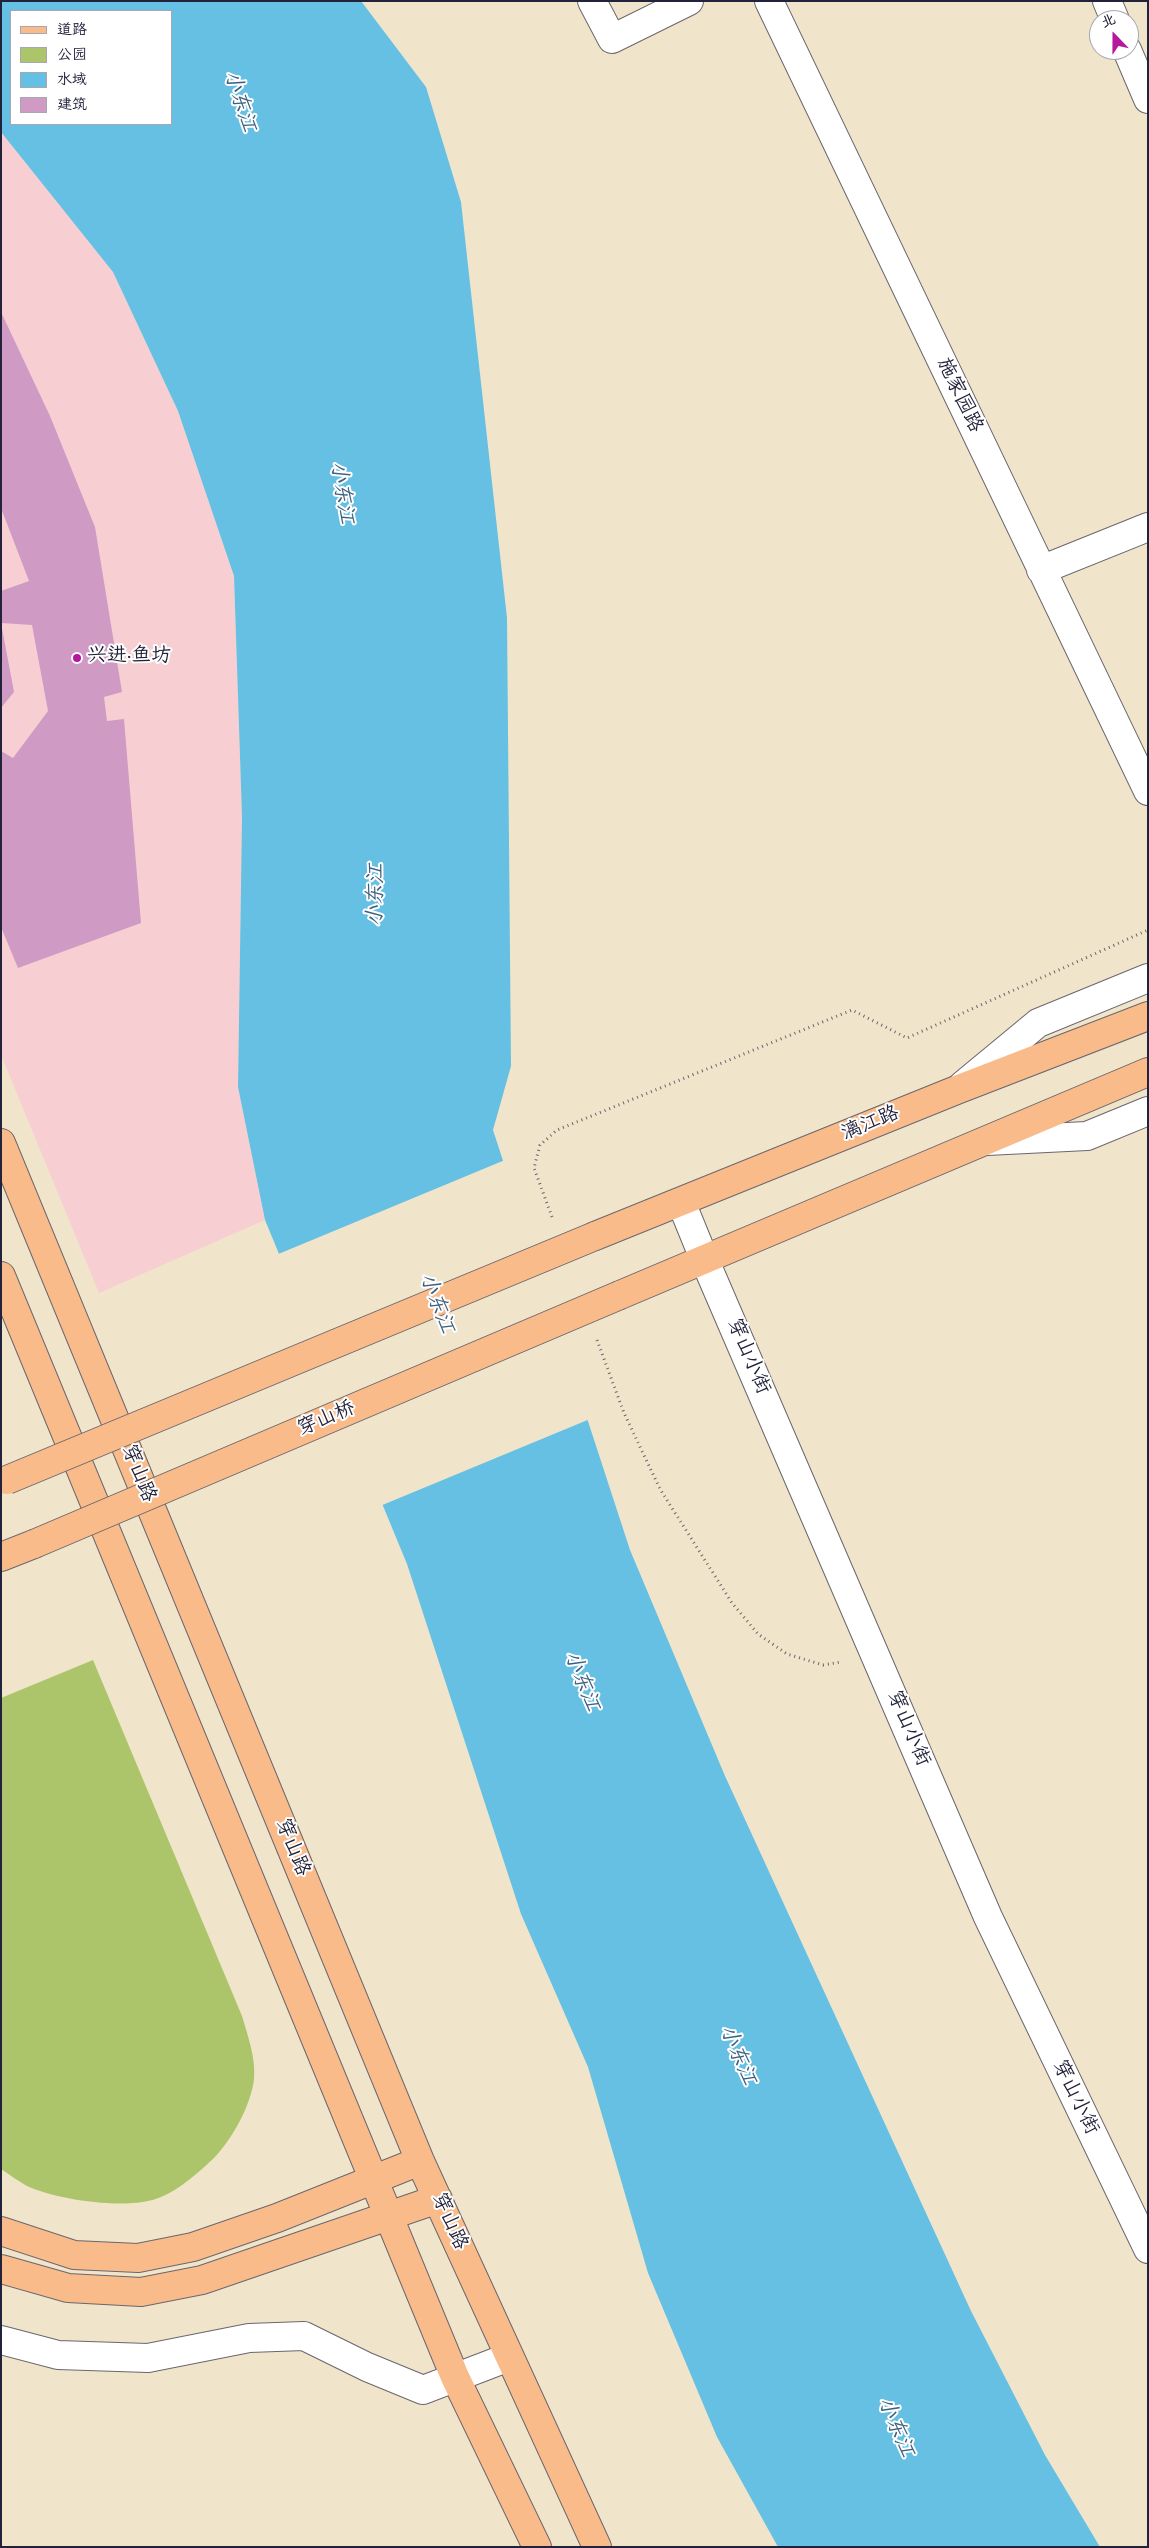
<!DOCTYPE html>
<meta charset="utf-8">
<style>
body{margin:0}
#map{position:relative;width:1149px;height:2548px;overflow:hidden;background:#f0e5ca;font-family:"Indie Flower","LXGW WenKai TC",sans-serif}
canvas{display:block}
.frame{position:absolute;inset:0;border:2px solid #22223b;pointer-events:none}
.legend{position:absolute;left:10px;top:10px;width:162px;height:115px;box-sizing:border-box;background:#fff;border:1px solid #a7a7b1;margin:0;padding:6px 9px;list-style:none;font-size:15px;color:#22223b}
.legend li{display:flex;align-items:center;gap:10px;height:25px}
.legend b{width:25px;border:1px solid #a7a7b1}
.north{position:absolute;left:1089px;top:10px;width:50px;height:50px;box-sizing:border-box;background:#fff;border:1px solid #a7a7b1;border-radius:50%;rotate:338deg;font-size:14px;font-weight:700;line-height:20px;text-align:center;color:#22223b}
.north::after{content:'';display:block;margin:auto;width:18px;height:22px;background:#b5179e;clip-path:polygon(50% 0,100% 100%,50% 72%,0 100%)}
</style>
<div id="map">
<canvas width="1149" height="2548"></canvas>
<div class="frame"></div>
<ul class="legend">
<li><b style="height:6px;background:#fabb8b"></b>道路</li>
<li><b style="height:14px;background:#adc56a"></b>公园</li>
<li><b style="height:14px;background:#65c0e3"></b>水域</li>
<li><b style="height:14px;background:#cf9bc5"></b>建筑</li>
</ul>
<div class="north">北</div>
</div>
<script>
const ctx = document.querySelector('canvas').getContext('2d');
ctx.lineJoin = 'round';
function fill(path, color) { ctx.fillStyle = color; ctx.fill(path, 'evenodd'); }
function trace(path, color, width, dash) { ctx.strokeStyle = color; ctx.lineWidth = width; ctx.lineCap = dash ? 'butt' : 'round'; ctx.setLineDash(dash || []); ctx.stroke(path); }
function write(font, color, halo, rows, align = 'center') {
  ctx.font = font + ' "Indie Flower","LXGW WenKai TC",sans-serif'; ctx.lineWidth = 4; ctx.setLineDash([]); ctx.textBaseline = 'middle'; ctx.strokeStyle = halo; ctx.fillStyle = color; for (const [text, x, y, turn = 0] of rows) {
    ctx.save(); ctx.translate(x, y); ctx.rotate((+turn || 0) * Math.PI / 180); ctx.textAlign = isNaN(turn) ? turn : align; if (halo) ctx.strokeText(text, 0, 0); ctx.fillText(text, 0, 0); ctx.restore();
  }
}
fill(new Path2D(`
 M1,132l112,140 65,139 56,165 8,241 -4,270 27,133 -166,73 -98,-238z`), '#f7cfd3');
fill(new Path2D(`
 M93,1660l149,356c6,20 14,43 12,63 -3,27 -23,62 -41,80 -15,14 -33,30 -52,38 -31,14 -104,3 -134,-11 -9,-5 -17,-11 -26,-17v-471z`), '#adc56a');
fill(new Path2D(`
 M1,1h360l65,86 35,115 46,416 4,448 -18,64 137,420 95,226 246,535 74,144 55,92h-322l-61,-110 -69,-164 -60,-206 -67,-153 -114,-350 -142,-344 -27,-133 4,-270 -8,-241 -56,-165 -65,-139 -112,-140zM11,11h160v113h-160z`), '#65c0e3');
fill(new Path2D(`
 M505,1160l85,259 -210,87 -104,-251z`), '#f0e5ca');
fill(new Path2D(`
 M1,312l49,104 45,111 27,165 -18,5 3,24 17,-2 17,204 -123,45 -17,-41v-176l12,7 35,-47 -16,-86 -31,-2v-32l28,-10 -28,-73z
 M1,623l13,69 -13,16z`), '#cf9bc5');
const minor = new Path2D(`
 M592,1l20,38 77,-38
 M769,1l379,790
 M1107,1l8,19
 M1127,50l21,49
 M1041,570l107,-43
 M963,1085l75,-62 110,-45
 M987,1141l100,-5 61,-25
 M681,1202l24,59 283,656 160,332
 M1,2340l57,15 90,3 101,-20 55,-2 63,31 56,23 86,-33`);
const major = new Path2D(`
 M1,1143l419,1018 177,386
 M1,1276l454,1101 82,170
 M1,2231l73,24 64,3 55,-11 84,-29 143,-57
 M1,2269l67,19 73,4 61,-12 236,-81`);
const highway = new Path2D(`
 M595,1236l364,-147 189,-73
 M620,1295l528,-223
 M1,1557l33,-13`);
trace(minor, '#6a666d', 30);
trace(major, '#6a666d', 30);
trace(highway, '#6a666d', 30);
trace(new Path2D(`
 M552,1217l-18,-49 6,-23 17,-15 295,-120 55,28 241,-108
 M597,1340l27,73 36,76 72,114 26,31 29,20 36,11 18,-3`), '#6a666d', 3, [1, 4]);
trace(minor, '#fff', 28);
trace(major, '#fabb8b', 28);
trace(highway, '#fabb8b', 28);
const highwayBridge = new Path2D(`
 M7,1480l588,-244
 M34,1544l586,-249`);
trace(highwayBridge, '#6a666d', 30, []);
trace(highwayBridge, '#fabb8b', 28);
for (const [x, y, r, color] of [
 [77,658,5,"#b5179e"]
]) { const dot = new Path2D(); dot.arc(x, y, r, 0, 2 * Math.PI); ctx.fillStyle = color; ctx.fill(dot); trace(dot, '#fff', 2); }
write('20px', '#22223b', '#fff', [
 ["施家园路",958,396,64],
 ["漓江路",871,1125,-22],
 ["穿山小街",747,1357,67],
 ["穿山桥",327,1420,-23],
 ["穿山路",137,1474,68],
 ["穿山小街",907,1729,67],
 ["穿山路",291,1848,68],
 ["穿山小街",1074,2098,64],
 ["穿山路",448,2222,66]
]);
write('20px', '#22223b', '#fff', [
 ["兴进·鱼坊",87,658]
], 'left');
write('italic 21px', '#3d617e', '#fff', [
 ["小东江",238,102,72],
 ["小东江",340,493,81],
 ["小东江",378,895,-89],
 ["小东江",435,1304,69],
 ["小东江",580,1682,68],
 ["小东江",736,2056,67],
 ["小东江",894,2428,67]
]);
</script>
